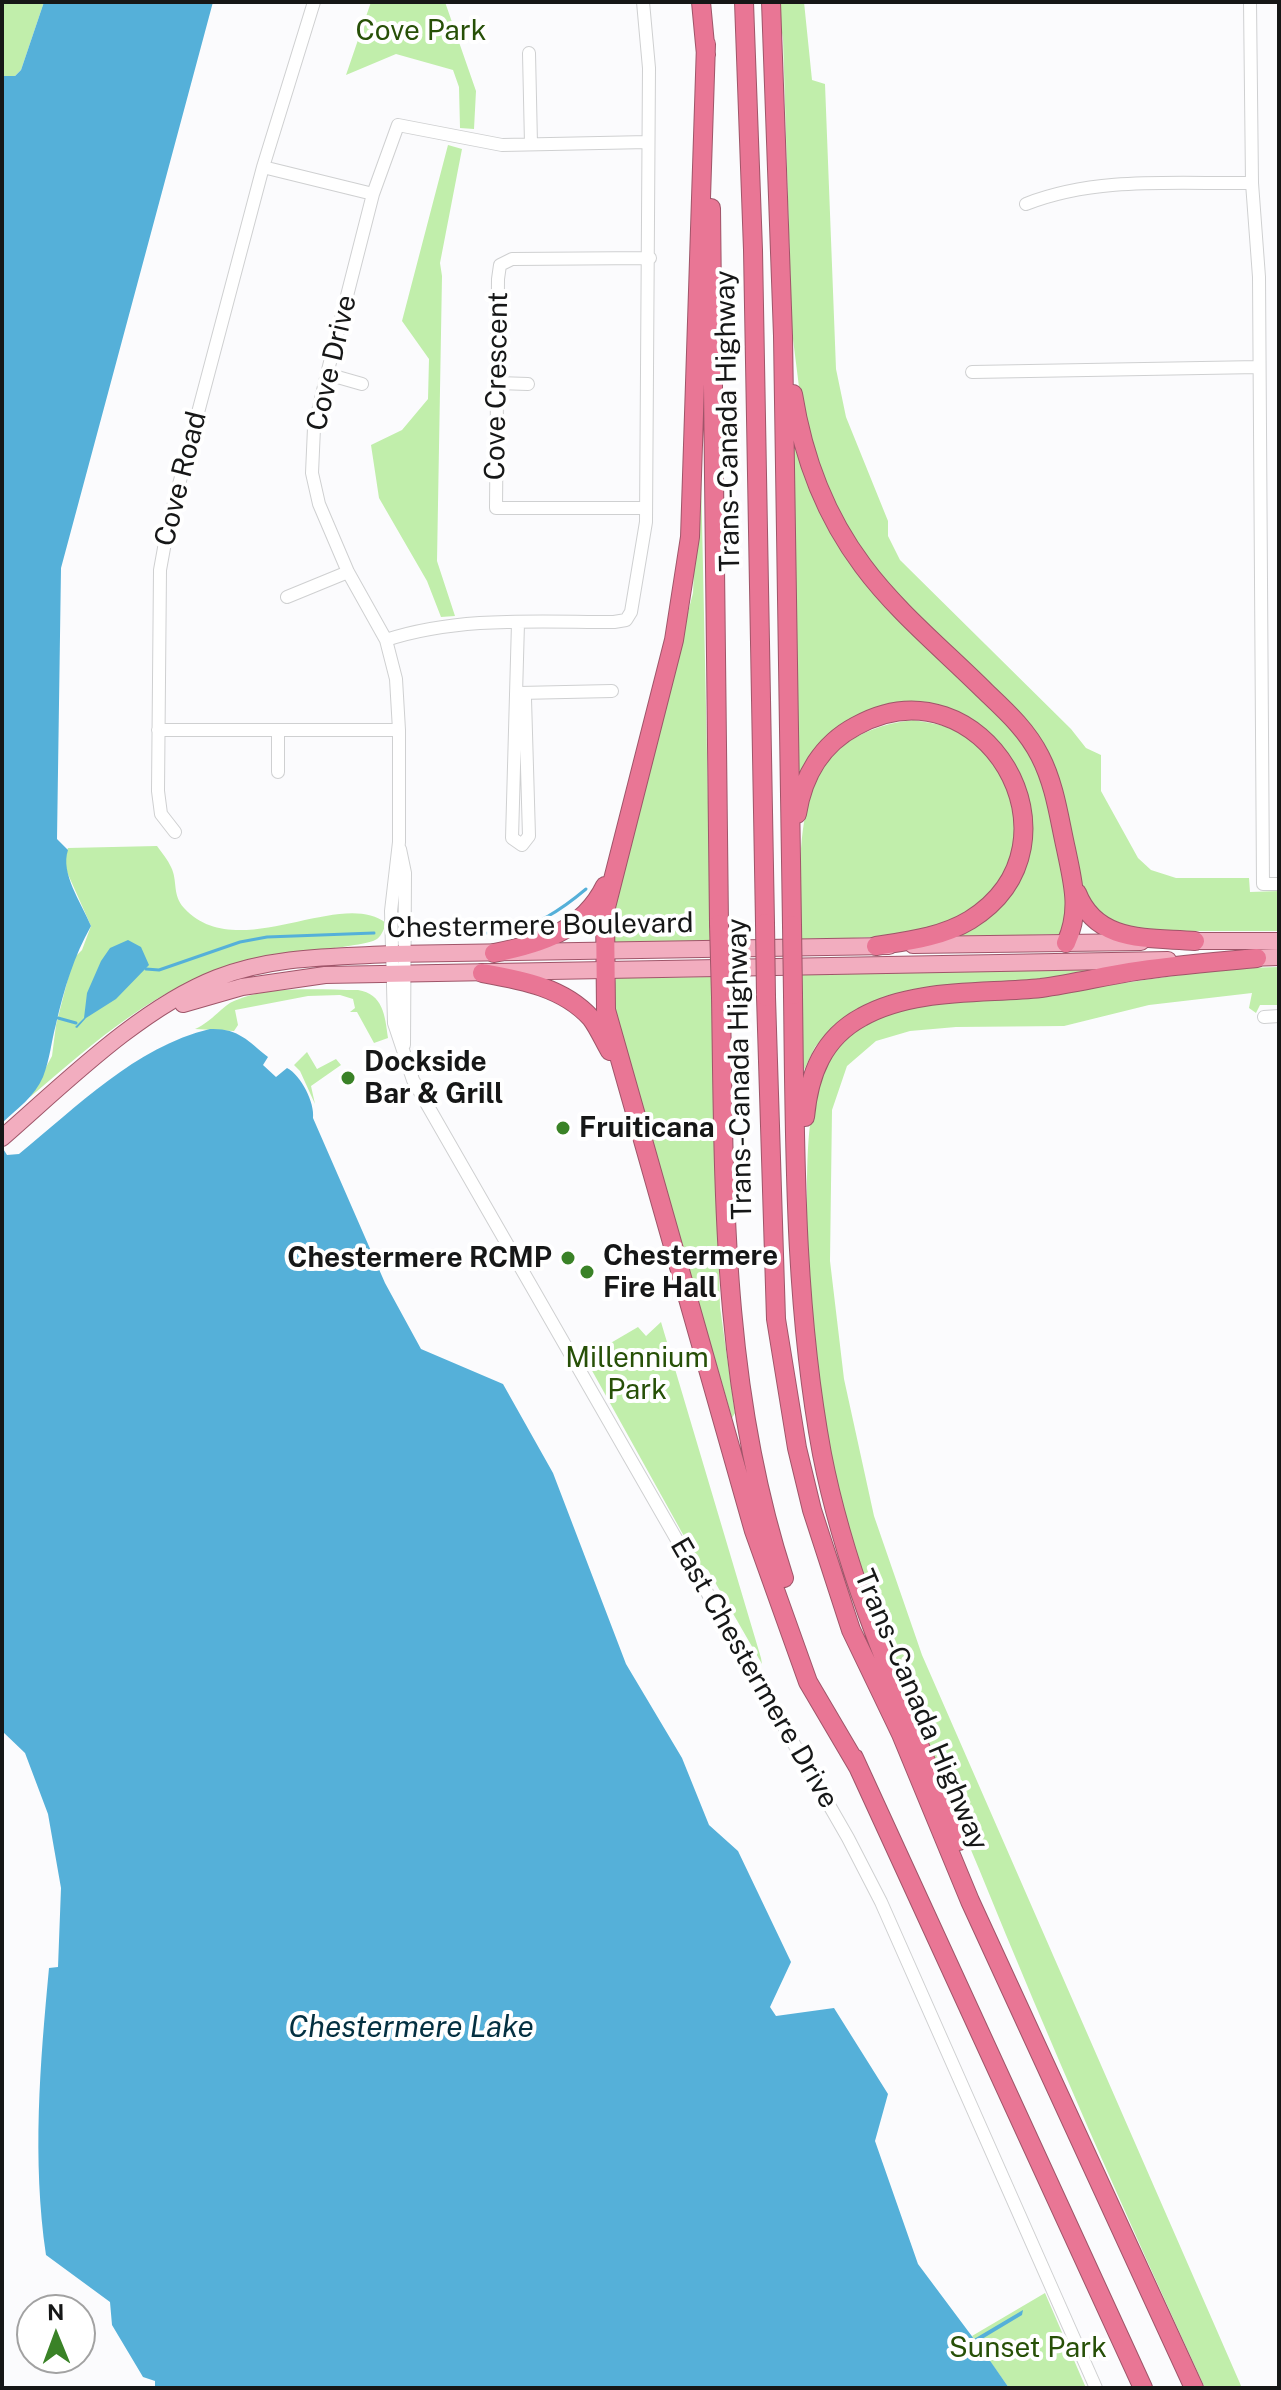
<!DOCTYPE html>
<style>
body{margin:0}
#map{position:relative;width:1281px;height:2390px;overflow:hidden;background:#fbfbfd;font-family:"Public Sans",sans-serif}
canvas{display:block}
.frame{position:absolute;inset:0;border:4px solid #161717;pointer-events:none}
.north{position:absolute;left:16px;top:2294px;width:80px;height:80px;box-sizing:border-box;background:#fff;border:2px solid #a2a2a2;border-radius:50%;rotate:359deg;font-size:22px;font-weight:700;line-height:32px;text-align:center;color:#161717}
.north::after{content:'';display:block;margin:auto;width:28px;height:36px;background:#3a8227;clip-path:polygon(50% 0,100% 100%,50% 72%,0 100%)}
</style>
<div id="map">
<canvas width="1281" height="2390"></canvas>
<div class="frame"></div>
<div class="north">N</div>
</div>
<script>
const ctx = document.querySelector('canvas').getContext('2d');
ctx.lineJoin = 'round';
function fill(path, color) { ctx.fillStyle = color; ctx.fill(path, 'evenodd'); }
function trace(path, color, width, dash) { ctx.strokeStyle = color; ctx.lineWidth = width; ctx.lineCap = dash ? 'butt' : 'round'; ctx.setLineDash(dash || []); ctx.stroke(path); }
function write(font, color, halo, rows, align = 'center') {
  ctx.font = font + ' "Public Sans",sans-serif'; ctx.lineWidth = 8; ctx.setLineDash([]); ctx.textBaseline = 'middle'; ctx.strokeStyle = halo; ctx.fillStyle = color; for (const [text, x, y, turn = 0] of rows) {
    ctx.save(); ctx.translate(x, y); ctx.rotate((+turn || 0) * Math.PI / 180); ctx.textAlign = isNaN(turn) ? turn : align; if (halo) ctx.strokeText(text, 0, 0); ctx.fillText(text, 0, 0); ctx.restore();
  }
}
fill(new Path2D(`
 M2,2h42l-23,68 -6,6h-13z
 M371,2h74l31,89 -2,38 -14,-1 -1,-41 -6,-17 -57,-16 -50,21z
 M777,2h27l8,78 13,4 11,285 10,48 42,104v15l12,24 171,169 15,19 15,7v36l37,67 13,12 25,8h73l1,14 29,-1v40h-129l-41,-7 -26,-31 -26,-121 -27,-46 -128,-126 -30,-35 -28,-42 -27,-53 -15,-59 -10,-80 -9,-292z
 M448,145l14,4 -22,114 2,13 -5,285 18,55 -14,1 -14,-36 -48,-83 -8,-53 31,-15 26,-31 1,-40 -27,-38z
 M794,436l47,110 174,183 28,52 26,114 -6,39 -99,3 -8,-3 55,-48c4,-29 14,-70 12,-98 -1,-13 -14,-32 -23,-42 -42,-45 -103,-52 -156,-21 -20,12 -30,39 -50,53l-4,-340z
 M701,475l10,466 -99,2 2,-46 79,-304 5,-114z
 M913,720c19,3 42,6 58,19 55,46 62,131 -3,173 -47,30 -114,25 -168,27 1,-99 -13,-204 113,-219z
 M157,846c5,7 11,14 14,21 7,14 1,28 13,41 53,58 156,-21 202,15 -2,6 -4,12 -9,16 -13,9 -107,14 -132,22 -90,25 -146,78 -215,136l22,-41 4,-31 17,-66 9,-9 9,-24 -24,-54 -3,-13 4,-11z
 M1279,967v38h-19l-4,8 -7,-5 3,-15 -103,12 -85,21 -108,1 -46,4 -34,10 -29,25 -15,44 -2,151 14,118 30,137 48,139 320,733h-37c-79,-172 -155,-344 -226,-519 -49,-118 -105,-238 -136,-362 -26,-102 -38,-213 -36,-318 1,-57 1,-128 53,-164 43,-30 107,-21 157,-27 88,-10 173,-29 262,-31z
 M1094,969v4l-59,10 -145,13 -52,26 -23,25 -12,25 -3,-97z
 M711,977l9,330 15,106 -3,5 -120,-416 4,-24z
 M358,990c25,4 27,25 30,48l-14,5 -17,-31h-7l5,-4 -2,-9 -13,-4 -32,1 -73,14 3,15 -4,6 -39,-2c18,-8 28,-24 39,-28 35,-16 86,-11 124,-11z
 M307,1052l10,17 19,-10 5,6 -30,21 4,18 -15,-33 -6,-6z
 M661,1322l100,336 1,6 -54,-94 -8,-5 -115,-207 53,-31 8,9z
 M1045,2293l41,95h-77l-37,-52z`), '#c1eeab');
fill(new Path2D(`
 M44,2h169l-152,566 -4,271 11,11c-8,23 13,52 23,76 -17,30 -27,63 -35,98 -5,19 -6,35 -13,53 -8,19 -26,32 -41,46v-1047h13l6,-6z
 M128,940l13,7 8,18 -33,34 -30,19 -9,10 -2,-1 9,-9 3,-25 14,-32 9,-13z
 M210,1029c28,-1 37,11 58,28l-5,8 13,12 11,-9c14,7 28,35 26,50l72,165 36,66 82,35 50,89 73,191 56,94 27,67 29,26 53,111 -21,45 6,9 58,-8 54,86 -13,47 43,123 56,75 49,-29 -1,5 -45,27 32,46h-854v-7l-12,-4 -31,-52 -2,-23 -64,-47c-14,-96 -6,-191 3,-287l9,-1 3,-79 -13,-74 -23,-61 -23,-22v-584l5,8 12,-1c58,-47 116,-107 191,-125z`), '#55b0d9');
trace(new Path2D(`
 M428,931c72,5 101,6 158,-42
 M146,969l13,1 81,-28 27,-5 107,-4
 M58,1018l18,5`), '#55b0d9', 3);
const minor = new Path2D(`
 M1250,2l2,181 7,94 4,607h16
 M529,53l2,91
 M648,142l-146,3 -104,-20 -25,69 -46,180 -13,54 -2,45 7,31 29,68 38,68 10,39 3,51v112l-8,69 3,112 19,57 435,758 33,64 215,486
 M263,167l110,27
 M1026,204c71,-28 151,-20 226,-21
 M972,372l287,-5
 M327,374l35,10
 M498,383l30,1
 M646,508h-150l2,-229 2,-14 12,-6 138,-1
 M287,597l61,-25
 M518,623l-6,215 10,7 7,-9 -4,-137 -6,-6
 M386,640c73,-24 152,-18 228,-18l12,-2 5,-8 15,-90 3,-454 -6,-66
 M519,693l93,-2
 M158,730h241
 M278,730v42
 M175,832l-14,-18 -3,-23 2,-221 8,-44 95,-359 51,-165
 M400,849l5,24 -1,172
 M1264,1017l15,-1`);
const major = new Path2D(`
 M1185,941h94
 M913,945l228,-3
 M1247,958l32,-1
 M183,1004l59,-17 83,-12 843,-15
 M2,1138c62,-54 138,-130 215,-160 55,-22 117,-21 175,-24l497,-8`);
const highway = new Path2D(`
 M701,2l5,53
 M744,2l9,248 12,673
 M771,2l12,334 9,589
 M706,44l-16,493 -16,103 -69,271 1,99 148,521 54,151 50,85
 M711,208l8,716
 M793,394c10,63 31,120 70,172 34,46 82,85 123,126 20,19 41,38 54,64 15,29 19,62 26,93 7,34 15,61 0,94
 M797,814c6,-38 25,-70 59,-88 126,-70 237,117 114,194 -28,17 -62,21 -94,26
 M1077,893c20,51 72,44 118,48
 M494,953c46,-9 89,-22 111,-67
 M482,973c39,7 81,14 109,45 7,9 13,23 19,33
 M793,995c2,153 1,308 29,459 26,134 86,261 137,387
 M721,997c3,196 1,392 63,581
 M766,997l10,322 21,129 15,62 39,120 50,104 69,167 224,487
 M805,1117c4,-43 18,-79 57,-100 51,-29 122,-23 179,-29 30,-4 59,-11 89,-16 42,-7 85,-10 127,-14
 M854,1758l289,630`);
trace(minor, '#cfd0d1', 14);
trace(major, '#9f5569', 18);
trace(highway, '#9f5569', 20);
trace(minor, '#fff', 12);
trace(major, '#f2adbf', 16);
trace(highway, '#e97695', 18);
const highwayBridge = new Path2D(`
 M765,923l1,74
 M719,924l2,73
 M792,925l1,70`);
trace(highwayBridge, '#9f5569', 20, []);
trace(highwayBridge, '#e97695', 18);
for (const [x, y, r, color] of [
 [348,1078,8,"#3a8227"],
 [563,1128,8,"#3a8227"],
 [568,1258,8,"#3a8227"],
 [587,1272,8,"#3a8227"]
]) { const dot = new Path2D(); dot.arc(x, y, r, 0, 2 * Math.PI); ctx.fillStyle = color; ctx.fill(dot); trace(dot, '#fff', 3); }
write('28px', '#275007', '#fff', [
 ["Cove Park",421,31],
 ["Millennium",637,1358],
 ["Park",637,1390],
 ["Sunset Park",1028,2348]
]);
write('28px', '#161717', '#fff', [
 ["Cove Drive",332,363,-77],
 ["Cove Crescent",497,386,-89],
 ["Trans-Canada Highway",728,421,-91],
 ["Cove Road",181,479,-76],
 ["Chestermere Boulevard",540,926,-1],
 ["Trans-Canada Highway",740,1069,-91],
 ["East Chestermere Drive",754,1673,60],
 ["Trans-Canada Highway",921,1710,67]
]);
write('bold 28px', '#161717', '#fff', [
 ["Dockside",364,1062],
 ["Bar & Grill",364,1094],
 ["Fruiticana",579,1128],
 ["Chestermere",603,1256],
 ["Fire Hall",603,1288],
 ["Chestermere RCMP",552,1258,"right"]
], 'left');
write('italic 30px', '#043041', '#fff', [
 ["Chestermere Lake",411,2028]
]);
</script>
